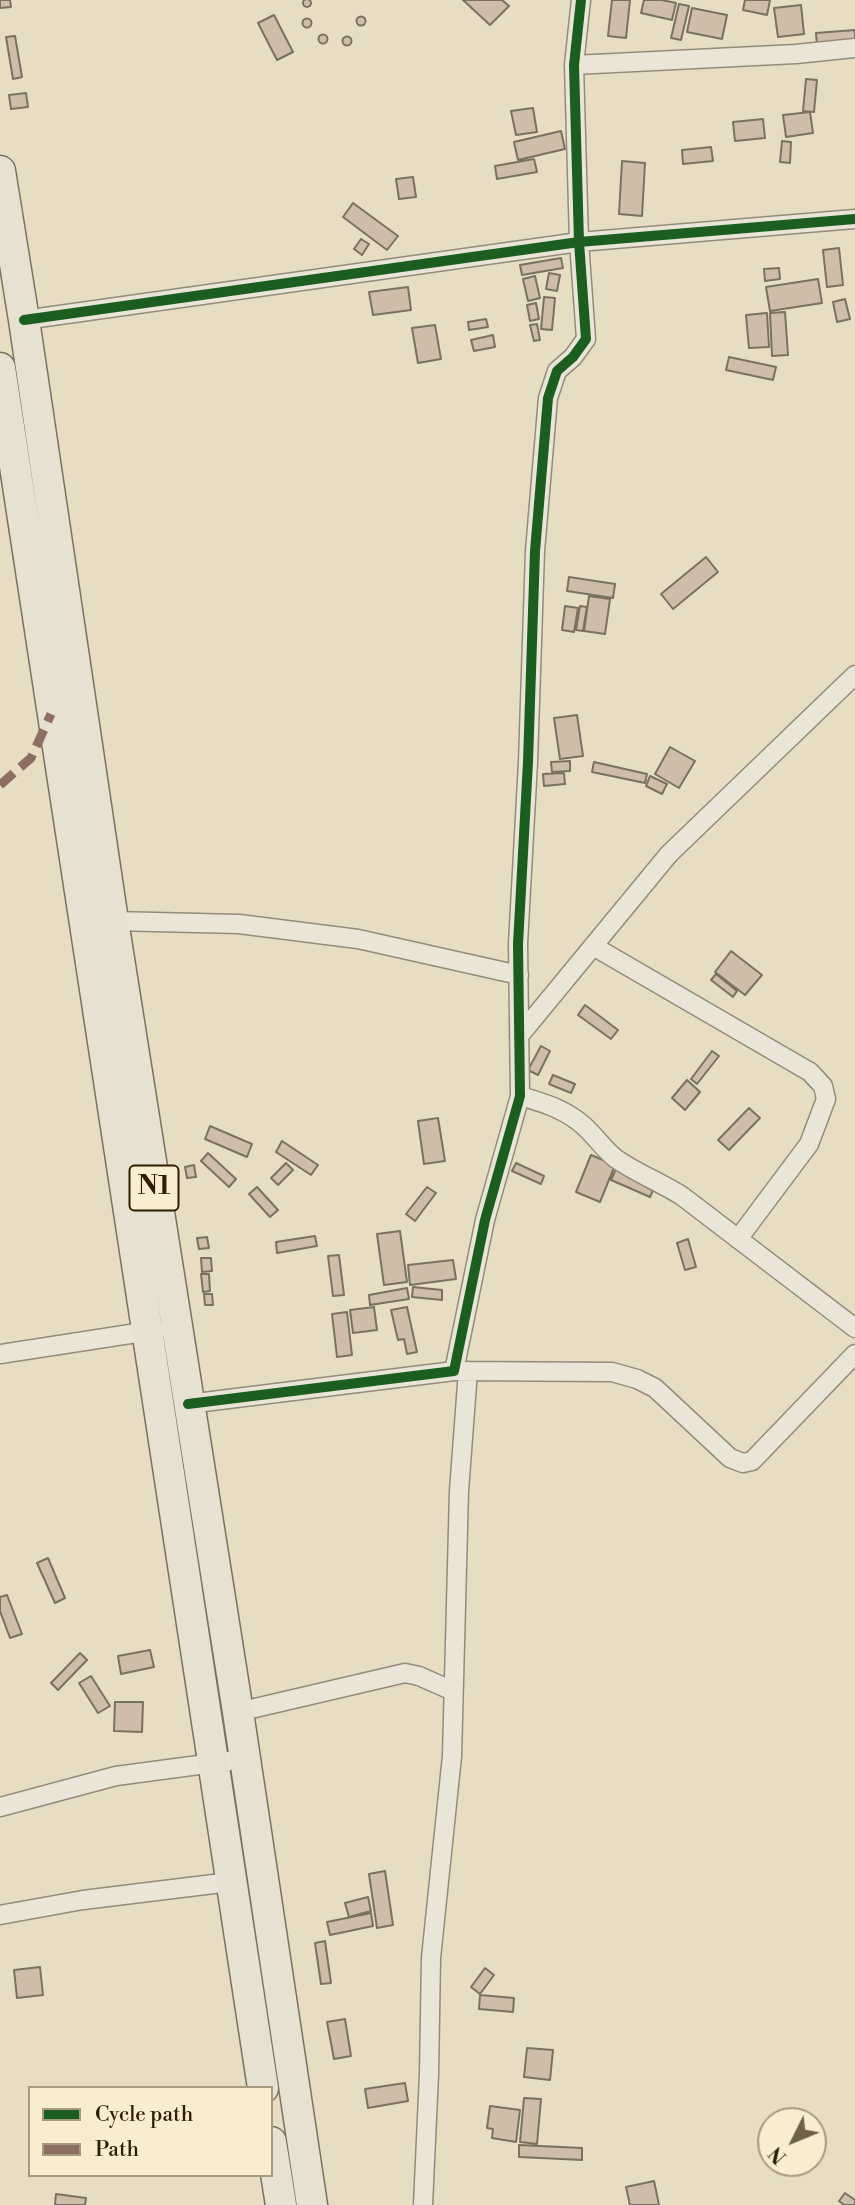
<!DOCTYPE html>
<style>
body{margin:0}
#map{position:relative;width:855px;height:2205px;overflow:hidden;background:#e6ddc3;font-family:"Libre Bodoni",serif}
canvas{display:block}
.legend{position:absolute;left:28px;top:2086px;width:245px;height:91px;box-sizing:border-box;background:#f8edce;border:2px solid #a89a7d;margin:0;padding:9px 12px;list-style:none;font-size:21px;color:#2f1d03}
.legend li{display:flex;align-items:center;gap:14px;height:35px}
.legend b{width:35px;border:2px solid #a89a7d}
.north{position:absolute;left:757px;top:2107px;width:70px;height:70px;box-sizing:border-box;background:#f8edce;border:2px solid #a89a7d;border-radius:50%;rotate:227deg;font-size:19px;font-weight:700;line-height:28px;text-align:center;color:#2f1d03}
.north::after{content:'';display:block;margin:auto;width:24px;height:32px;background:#6f6046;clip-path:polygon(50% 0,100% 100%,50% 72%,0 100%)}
</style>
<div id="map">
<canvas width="855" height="2205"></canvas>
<ul class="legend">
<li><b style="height:9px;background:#1b5e20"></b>Cycle path</li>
<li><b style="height:9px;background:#8d6e63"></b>Path</li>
</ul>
<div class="north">N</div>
</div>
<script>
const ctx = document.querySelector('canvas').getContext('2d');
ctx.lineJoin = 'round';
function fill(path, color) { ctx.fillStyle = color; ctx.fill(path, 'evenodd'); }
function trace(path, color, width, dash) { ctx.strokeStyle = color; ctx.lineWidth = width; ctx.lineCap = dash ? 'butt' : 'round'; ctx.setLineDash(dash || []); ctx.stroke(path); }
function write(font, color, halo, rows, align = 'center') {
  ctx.font = font + ' "Libre Bodoni",serif'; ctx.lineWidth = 5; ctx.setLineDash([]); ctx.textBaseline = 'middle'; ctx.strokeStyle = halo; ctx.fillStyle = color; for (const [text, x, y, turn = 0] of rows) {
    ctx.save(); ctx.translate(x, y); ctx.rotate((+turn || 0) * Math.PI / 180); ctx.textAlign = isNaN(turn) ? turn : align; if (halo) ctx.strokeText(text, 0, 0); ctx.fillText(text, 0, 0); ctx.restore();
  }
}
const building = new Path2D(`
 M303 3a4 4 0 1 1 8 0a4 4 0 1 1-8 0Z
 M0,0h10l1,7 -11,1z
 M463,0h39l7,6 -19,19z
 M612,0h18l-4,38 -18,-2z
 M644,0h18l14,3 -4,17 -31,-7z
 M745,0h25l-3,15 -24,-5z
 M679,4l10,2 -8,34 -10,-2z
 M801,5l3,29 -26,3 -4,-29z
 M692,8l35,7 -5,24 -35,-7z
 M274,15l19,37 -16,8 -19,-37z
 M356.5 21a4.5 4.5 0 1 1 9 0a4.5 4.5 0 1 1-9 0Z
 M302.5 23a4.5 4.5 0 1 1 9 0a4.5 4.5 0 1 1-9 0Z
 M855,30v13l-38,2 -1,-12z
 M318.5 39a4.5 4.5 0 1 1 9 0a4.5 4.5 0 1 1-9 0Z
 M15,36l7,41 -9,2 -7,-42z
 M342.5 41a4.5 4.5 0 1 1 9 0a4.5 4.5 0 1 1-9 0Z
 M806,79l11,1 -3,32 -11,-1z
 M26,93l2,14 -17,2 -2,-14z
 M533,108l4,24 -21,3 -5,-24z
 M810,112l3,21 -27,4 -3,-22z
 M763,119l2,19 -30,3 -2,-19z
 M561,131l4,18 -47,11 -4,-18z
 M782,141l9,1 -1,21 -10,-1z
 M711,147l2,14 -30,3 -1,-14z
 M534,159l3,13 -40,7 -2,-13z
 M622,161l23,2 -3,53 -23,-2z
 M413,177l3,20 -17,2 -3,-20z
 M353,203l45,33 -11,14 -44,-33z
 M361,239l8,5 -7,11 -8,-6z
 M839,248l4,37 -16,2 -4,-37z
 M561,258l2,10 -41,7 -2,-10z
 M779,268l1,11 -15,2 -1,-12z
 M549,273l11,2 -3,16 -11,-2z
 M535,276l5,22 -12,3 -5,-22z
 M818,279l4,24 -52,8 -4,-24z
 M408,287l3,23 -38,5 -4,-23z
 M544,297l11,1 -3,32 -11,-1z
 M845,299l5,20 -13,3 -4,-20z
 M536,303l3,16 -9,2 -3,-16z
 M785,312l3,43 -16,1 -2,-43z
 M767,313l2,34 -20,1 -3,-33z
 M486,319l2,8 -19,3 -1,-8z
 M537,324l3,16 -6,1 -4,-16z
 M435,325l6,34 -23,4 -6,-35z
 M493,335l2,12 -21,4 -3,-11z
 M729,357l47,10 -3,13 -47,-10z
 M706,557l12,15 -45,37 -12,-15z
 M569,577l46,7 -2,14 -46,-7z
 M589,596l21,3 -5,35 -21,-3z
 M565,606l13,2 -4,24 -12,-2z
 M580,606l7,1 -4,24 -7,-1z
 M577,715l6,41 -23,3 -6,-41z
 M670,747l25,14 -16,27 -24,-14z
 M570,761v10l-18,1 -1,-10z
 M594,762l53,12 -2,9 -53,-11z
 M564,773l1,11 -21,2 -1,-12z
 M650,776l17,8 -5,10 -16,-8z
 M731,951l31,24 -17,20 -30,-23z
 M716,974l21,17 -4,6 -22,-17z
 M585,1005l33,25 -7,9 -33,-24z
 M541,1046l9,5 -12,24 -10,-5z
 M712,1051l7,5 -22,28 -6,-5z
 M553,1075l22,9 -4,9 -22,-9z
 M687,1080l13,12 -15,18 -13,-12z
 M749,1108l11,10 -31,32 -11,-10z
 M438,1118l7,43 -21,3 -6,-43z
 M210,1126l42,18 -5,13 -42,-18z
 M282,1141l36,24 -7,10 -35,-23z
 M208,1153l28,26 -7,8 -28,-26z
 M591,1155l24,10 -15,37 -24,-10z
 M286,1163l7,7 -15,15 -7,-7z
 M516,1163l28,13 -3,8 -29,-13z
 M194,1165l2,12 -9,1 -2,-11z
 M616,1169l39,17 -5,11 -39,-17z
 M257,1187l21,23 -8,7 -21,-23z
 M427,1187l9,6 -21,28 -9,-7z
 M400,1231l7,51 -23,3 -7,-51z
 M315,1236l2,10 -40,7 -1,-11z
 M207,1237l2,11 -10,1 -2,-11z
 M688,1239l8,28 -11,3 -8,-27z
 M339,1255l5,40 -11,1 -5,-40z
 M201,1258h10l1,13 -10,1z
 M453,1260l3,19 -46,6 -2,-20z
 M201,1274h8l1,17 -7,1z
 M413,1287l29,3v10l-30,-3z
 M407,1288l2,11 -39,6 -1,-10z
 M204,1294h8l1,11h-8z
 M374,1307l3,23 -24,3 -3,-23z
 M407,1307l10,45 -10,2 -3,-15 -6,1 -7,-30z
 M347,1312l5,43 -15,2 -5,-43z
 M48,1558l17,40 -10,5 -18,-40z
 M7,1595l15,39 -12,4 -10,-27v-14z
 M150,1650l4,17 -33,7 -3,-18z
 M80,1653l7,7 -29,30 -7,-7z
 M91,1676l19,30 -12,7 -19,-30z
 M115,1702h28l-1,30 -28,-1z
 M385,1871l8,54 -16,3 -8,-54z
 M368,1897l3,14 -22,6 -4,-14z
 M371,1913l2,13 -43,9 -3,-13z
 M325,1941l6,42 -10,1 -6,-41z
 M40,1967l3,28 -26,3 -3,-28z
 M485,1968l9,7 -14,19 -9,-7z
 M480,1995l34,3 -1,14 -34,-3z
 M345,2019l6,37 -17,3 -7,-37z
 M527,2048l26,2 -3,30 -26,-3z
 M405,2083l3,18 -40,7 -3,-19z
 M524,2098l17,1 -4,45 -17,-2z
 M490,2106l30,4 -4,32 -24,-4 1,-9 -6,-1z
 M519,2145l63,3v12l-63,-3z
 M654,2181l5,24h-29l-4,-18z
 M845,2193l10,7v5h-11l-5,-4z
 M56,2194l30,4 -1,7h-30z`);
fill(building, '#cebea9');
trace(building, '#7a7261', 2);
const minor = new Path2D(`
 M574,65l222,-11 59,-6
 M24,320l555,-78 276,-23
 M113,921l126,3 119,15 161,36
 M593,946l217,126 13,14 3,13 -17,45 -71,95
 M519,1036l150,-182 186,-179
 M520,1096c24,7 45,13 64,30 11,10 20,23 31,32 21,15 45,24 67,38l173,132
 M0,1354l156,-24
 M457,1371l155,1 25,7 18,9 75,70 13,5 9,-2 103,-107
 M188,1404l266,-33 31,-151 35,-124 -2,-152 10,-182 7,-211 13,-153 9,-27 16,-14 13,-18 -7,-97 -5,-177 7,-65
 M238,1712l167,-39 14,3 34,15
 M0,1807l116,-31 128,-17
 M0,1915l83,-15 147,-18
 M423,2205l6,-131 2,-116 21,-202 7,-265 9,-120`);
const trunk = new Path2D(`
 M0,171l24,149 89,601 125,791 74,493
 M0,368l263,1720
 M271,2142l10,63`);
trace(minor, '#948c7a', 21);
trace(trunk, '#7a7261', 33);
trace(minor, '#e9e5d8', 18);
trace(trunk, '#e6e1d2', 30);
trace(new Path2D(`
 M0,785l31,-27 20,-44`), '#8d6e63', 9, [18, 9]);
trace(new Path2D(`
 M24,320l555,-78 276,-23
 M188,1404l266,-33 31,-151 35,-124 -2,-152 10,-182 7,-211 13,-153 9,-27 16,-14 13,-18 -7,-97 -5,-177 7,-65`), '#1b5e20', 10);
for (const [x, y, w] of [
 [154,1188,49]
]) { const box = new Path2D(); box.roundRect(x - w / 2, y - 22.5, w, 45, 5); ctx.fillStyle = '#f8edce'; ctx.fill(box); trace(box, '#2f1d03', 2); }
write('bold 26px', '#2f1d03', null, [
 ["N1",154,1188]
]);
</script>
